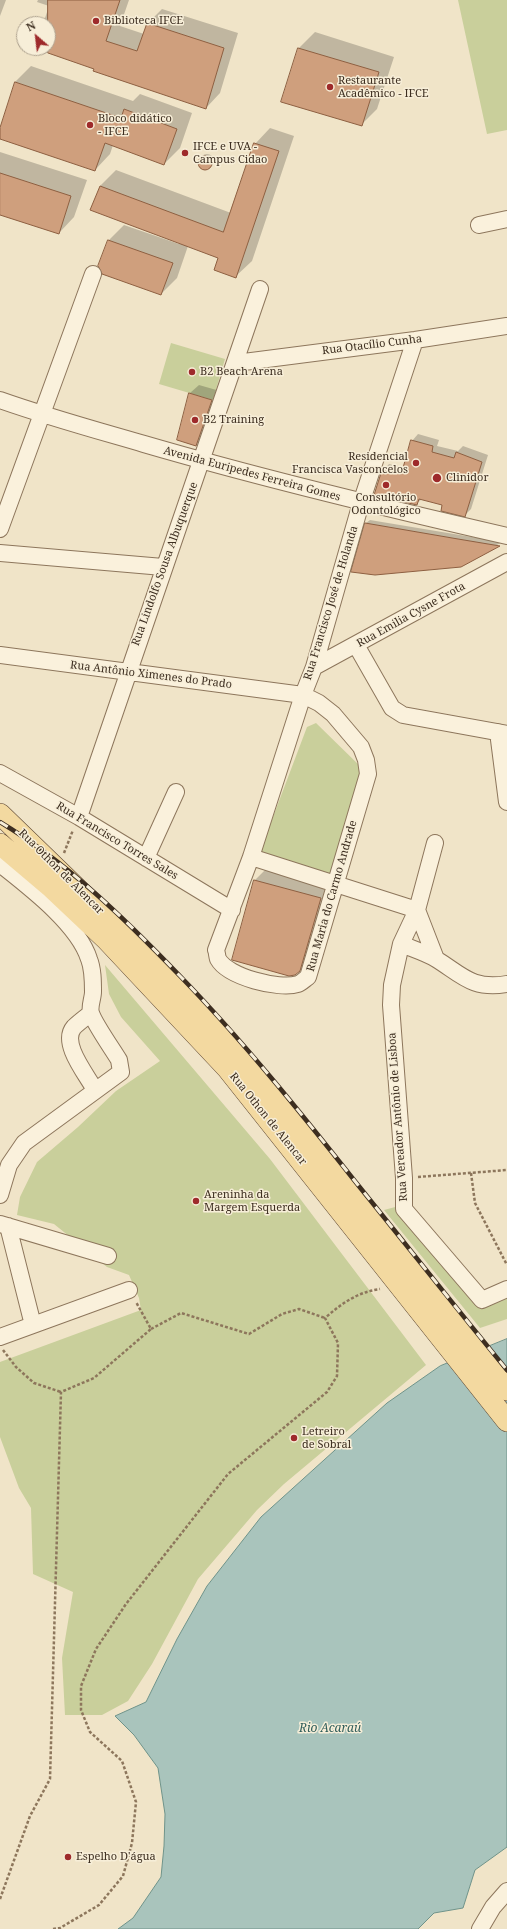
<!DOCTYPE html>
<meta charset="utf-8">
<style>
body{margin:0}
#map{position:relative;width:507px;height:1929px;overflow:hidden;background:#f0e4c8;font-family:"Noto Serif",serif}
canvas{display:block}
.north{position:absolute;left:16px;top:16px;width:40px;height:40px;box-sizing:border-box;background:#f7eed8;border:1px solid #ada18e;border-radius:50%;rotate:332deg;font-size:11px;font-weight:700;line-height:16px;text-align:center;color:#3d2e20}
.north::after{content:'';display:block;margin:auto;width:14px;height:18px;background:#9e2a2b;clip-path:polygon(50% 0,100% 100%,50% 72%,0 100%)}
</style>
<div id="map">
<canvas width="507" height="1929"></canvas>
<div class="north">N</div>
</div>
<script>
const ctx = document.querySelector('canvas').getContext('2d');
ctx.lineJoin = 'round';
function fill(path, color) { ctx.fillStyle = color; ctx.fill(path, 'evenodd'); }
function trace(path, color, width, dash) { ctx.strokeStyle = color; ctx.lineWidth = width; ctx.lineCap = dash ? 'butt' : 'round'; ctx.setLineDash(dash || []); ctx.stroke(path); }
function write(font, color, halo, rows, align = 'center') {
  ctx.font = font + ' "Noto Serif",serif'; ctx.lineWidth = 3; ctx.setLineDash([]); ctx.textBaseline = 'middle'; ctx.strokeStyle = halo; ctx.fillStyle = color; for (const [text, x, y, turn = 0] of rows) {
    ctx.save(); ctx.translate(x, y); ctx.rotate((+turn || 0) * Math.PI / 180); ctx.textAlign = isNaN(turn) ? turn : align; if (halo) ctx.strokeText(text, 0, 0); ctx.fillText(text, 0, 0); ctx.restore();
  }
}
fill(new Path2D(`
 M458,0h49v130l-20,4z
 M171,343l54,16 -12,41 -54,-16z
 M316,723l45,44 -27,108 -75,-21 48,-127z
 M105,965l165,194 156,206 -142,119 -27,26 -59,69 -46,85 -24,37 -26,14h-37l-3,-57 11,-66 -40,-18 -2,-66 -12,-20 -19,-51v-75l141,-52 -2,-12 -10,-23 -22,-8 -53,-43 -37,-9 3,-18 17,-35 41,-35 38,-36 44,-30 -39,-44 -12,-23z
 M399,1206l76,96 32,-15v32l-27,9 -96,-118z`), '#c9cf9b');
const water = new Path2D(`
 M507,1339v508l-32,23 -12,38 -29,5 -16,16h-300l15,-11 28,-41 3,-31 1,-32 -7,-46 -24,-33 -19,-19 31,-14 31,-63 30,-53 54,-69 126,-114 53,-37z`);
fill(water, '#a9c4bc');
trace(water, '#6f938a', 1);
fill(new Path2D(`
 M0,0h6l-6,16z
 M38,0h91l-9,26 24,8 3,-10 15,-15 76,24 -18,60 -14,15 -169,-60h11v-24h-5l6,-18 -12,-4z
 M315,32l79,25 -17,52 -16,16 -78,-24 16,-53z
 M31,66l102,35 7,-7 52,19 -12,35 -16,16 -51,-19 -3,9 -15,16 -95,-33v-7l15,-48z
 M270,128l24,8 -42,125 -16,15 -16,-18 -32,-12 -11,32 -16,16 -53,-53 16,-16 55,19 1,-2 -80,-56 16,-16 115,43 24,-69z
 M0,152l87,28 -13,37 -15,16 -59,-19z
 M200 161a7 7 0 1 1 14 0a7 7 0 1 1-14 0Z
 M199,385l21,6 -15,45 -9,9 -6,-52z
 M418,434l21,6 -2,6 21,5 5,-5 25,9 -17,54 -6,6 -22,-11 -21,-5 -6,5 -33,-33 6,-7 15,4 8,-27z
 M370,520l132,22 -41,24 -108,5 13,-48z
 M266,869l66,18 -21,72 -12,12 -45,-90z`), '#0003');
const building = new Path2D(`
 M48,0h72l-14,41 31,10 10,-28 77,25 -18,61 -113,-38 1,-2 -46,-16z
 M298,48l81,24 -17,54 -81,-24z
 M15,82l106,36 3,-9 53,20 -13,36 -59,-22 -10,28 -95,-32v-11z
 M254,143l25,8 -43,127 -22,-8 4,-12 -128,-48 10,-24 123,46z
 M198 163a7 7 0 1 1 14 0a7 7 0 1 1-14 0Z
 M0,173l71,23 -12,38 -59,-19z
 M108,240l65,23 -12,32 -59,-21 -4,-8z
 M189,393l23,7 -16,46 -19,-6z
 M411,440l22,6 -1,6 22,6 2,-6 26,10 -17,55 -24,-6 1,-6 -23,-6 -2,6 -43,-10 8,-25 19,4z
 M365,523l93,16 42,7 -39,21 -86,8 -24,-3z
 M254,880l67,18 -21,73 -5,4 -6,1 -57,-16z`);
fill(building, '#cf9f7d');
trace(building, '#8d5f41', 1);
const minor = new Path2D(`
 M479,225l28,-6
 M236,363l179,-23 92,-14
 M0,400c48,17 96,30 144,44 120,35 241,64 363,92
 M0,529l93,-255
 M0,553l163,14
 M356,645l36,63 11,7 104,19
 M0,655l303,40 16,8 14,11 28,33 5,13 2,14 -60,203c-3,2 -7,6 -10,7 -19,6 -70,-7 -80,-25 -1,-3 -1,-7 -2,-9l35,-93 52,-162 11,-28 47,-164 54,-163
 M314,667l193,-105
 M498,732l9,70
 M0,773l79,44 153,93
 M79,817l181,-528
 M435,843l-18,67 -16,34 -9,41 -1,20 13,173v31l78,91 25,-11
 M251,857l166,53 19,49
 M146,858l30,-66
 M0,864c29,23 78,60 89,95 4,10 4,22 4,33 0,6 -4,15 -2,21 3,10 22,37 28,47l2,12 -97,71 -15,22 -9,30
 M401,944c12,5 25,9 35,15 26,16 36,31 71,25
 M91,1013c-5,4 -12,9 -17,14 -14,16 13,48 21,63
 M0,1224l108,32
 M8,1226l25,99
 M0,1337l129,-47
 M480,1929l13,-22 14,-16`);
const major = new Path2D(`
 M0,814l128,124 70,71 32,36 90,110 187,235
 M0,844l52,44 54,51 121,129 280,353`);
trace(minor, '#8d765c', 18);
trace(major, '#5b4430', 22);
trace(new Path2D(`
 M64,853l9,-23
 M471,1173l4,30 32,62
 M418,1177l89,-7
 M151,1329l30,-16 68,21 33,-20 17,-5 26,9
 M3,1350l13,17 18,16 27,9
 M0,1899l30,-83 20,-37 11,-387 33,-14 57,-49 -15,-27
 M53,1929l7,-1 39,-23 24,-29 9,-33 4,-41 -14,-41 -32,-29 -9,-22v-24l15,-37 30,-45 102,-130 99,-82 10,-16 1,-33 -13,-25c17,-15 33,-26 55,-29`), '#8d765c', 2.5, [3, 2]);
trace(minor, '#faf1dc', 16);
trace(major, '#f3d9a0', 21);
const rail = new Path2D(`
 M0,822c68,41 125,97 180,154 64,66 121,137 178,209 50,62 99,124 149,185`);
trace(rail, '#3d2e20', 4.5);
trace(rail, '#f7eed8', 3, [9]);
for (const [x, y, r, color] of [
 [96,21,4,"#9e2a2b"],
 [330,87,4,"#9e2a2b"],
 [90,125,4,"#9e2a2b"],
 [185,153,4,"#9e2a2b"],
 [192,372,4,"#9e2a2b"],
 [195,420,4,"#9e2a2b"],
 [416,463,4,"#9e2a2b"],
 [437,478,5,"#9e2a2b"],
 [386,485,4,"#9e2a2b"],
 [196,1201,4,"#9e2a2b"],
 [294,1438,4,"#9e2a2b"],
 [68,1857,4,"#9e2a2b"]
]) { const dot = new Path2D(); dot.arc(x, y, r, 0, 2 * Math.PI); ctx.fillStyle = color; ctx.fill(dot); trace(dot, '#f7eed8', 1.5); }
write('11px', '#3d2e20', '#f7eed8', [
 ["Biblioteca IFCE",104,21],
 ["Restaurante",338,81],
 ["Acadêmico - IFCE",338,94],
 ["Bloco didático",98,119],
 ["- IFCE",98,132],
 ["IFCE e UVA -",193,147],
 ["Campus Cidao",193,160],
 ["B2 Beach Arena",200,372],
 ["B2 Training",203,420],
 ["Residencial",408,457,"right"],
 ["Francisca Vasconcelos",408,470,"right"],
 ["Clinidor",446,478],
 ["Consultório",386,498,"center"],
 ["Odontológico",386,511,"center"],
 ["Areninha da",204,1195],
 ["Margem Esquerda",204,1208],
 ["Letreiro",302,1432],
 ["de Sobral",302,1445],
 ["Espelho D'água",76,1857]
], 'left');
write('11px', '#3d2e20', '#f7eed8', [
 ["Rua Otacílio Cunha",372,345,-7],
 ["Avenida Euripedes Ferreira Gomes",252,474,15],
 ["Rua Lindolfo Sousa Albuquerque",165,564,-70],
 ["Rua Francisco José de Holanda",331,603,-73],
 ["Rua Emilia Cysne Frota",411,615,-29],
 ["Rua Antônio Ximenes do Prado",151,675,7],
 ["Rua Francisco Torres Sales",117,841,31],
 ["Rua Othon de Alencar",61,872,45],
 ["Rua Maria do Carmo Andrade",332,896,-74],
 ["Rua Vereador Antônio de Lisboa",398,1117,-94],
 ["Rua Othon de Alencar",268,1119,51]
]);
write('italic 12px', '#2f5d5a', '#f7eed8', [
 ["Rio Acaraú",330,1729]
]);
</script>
